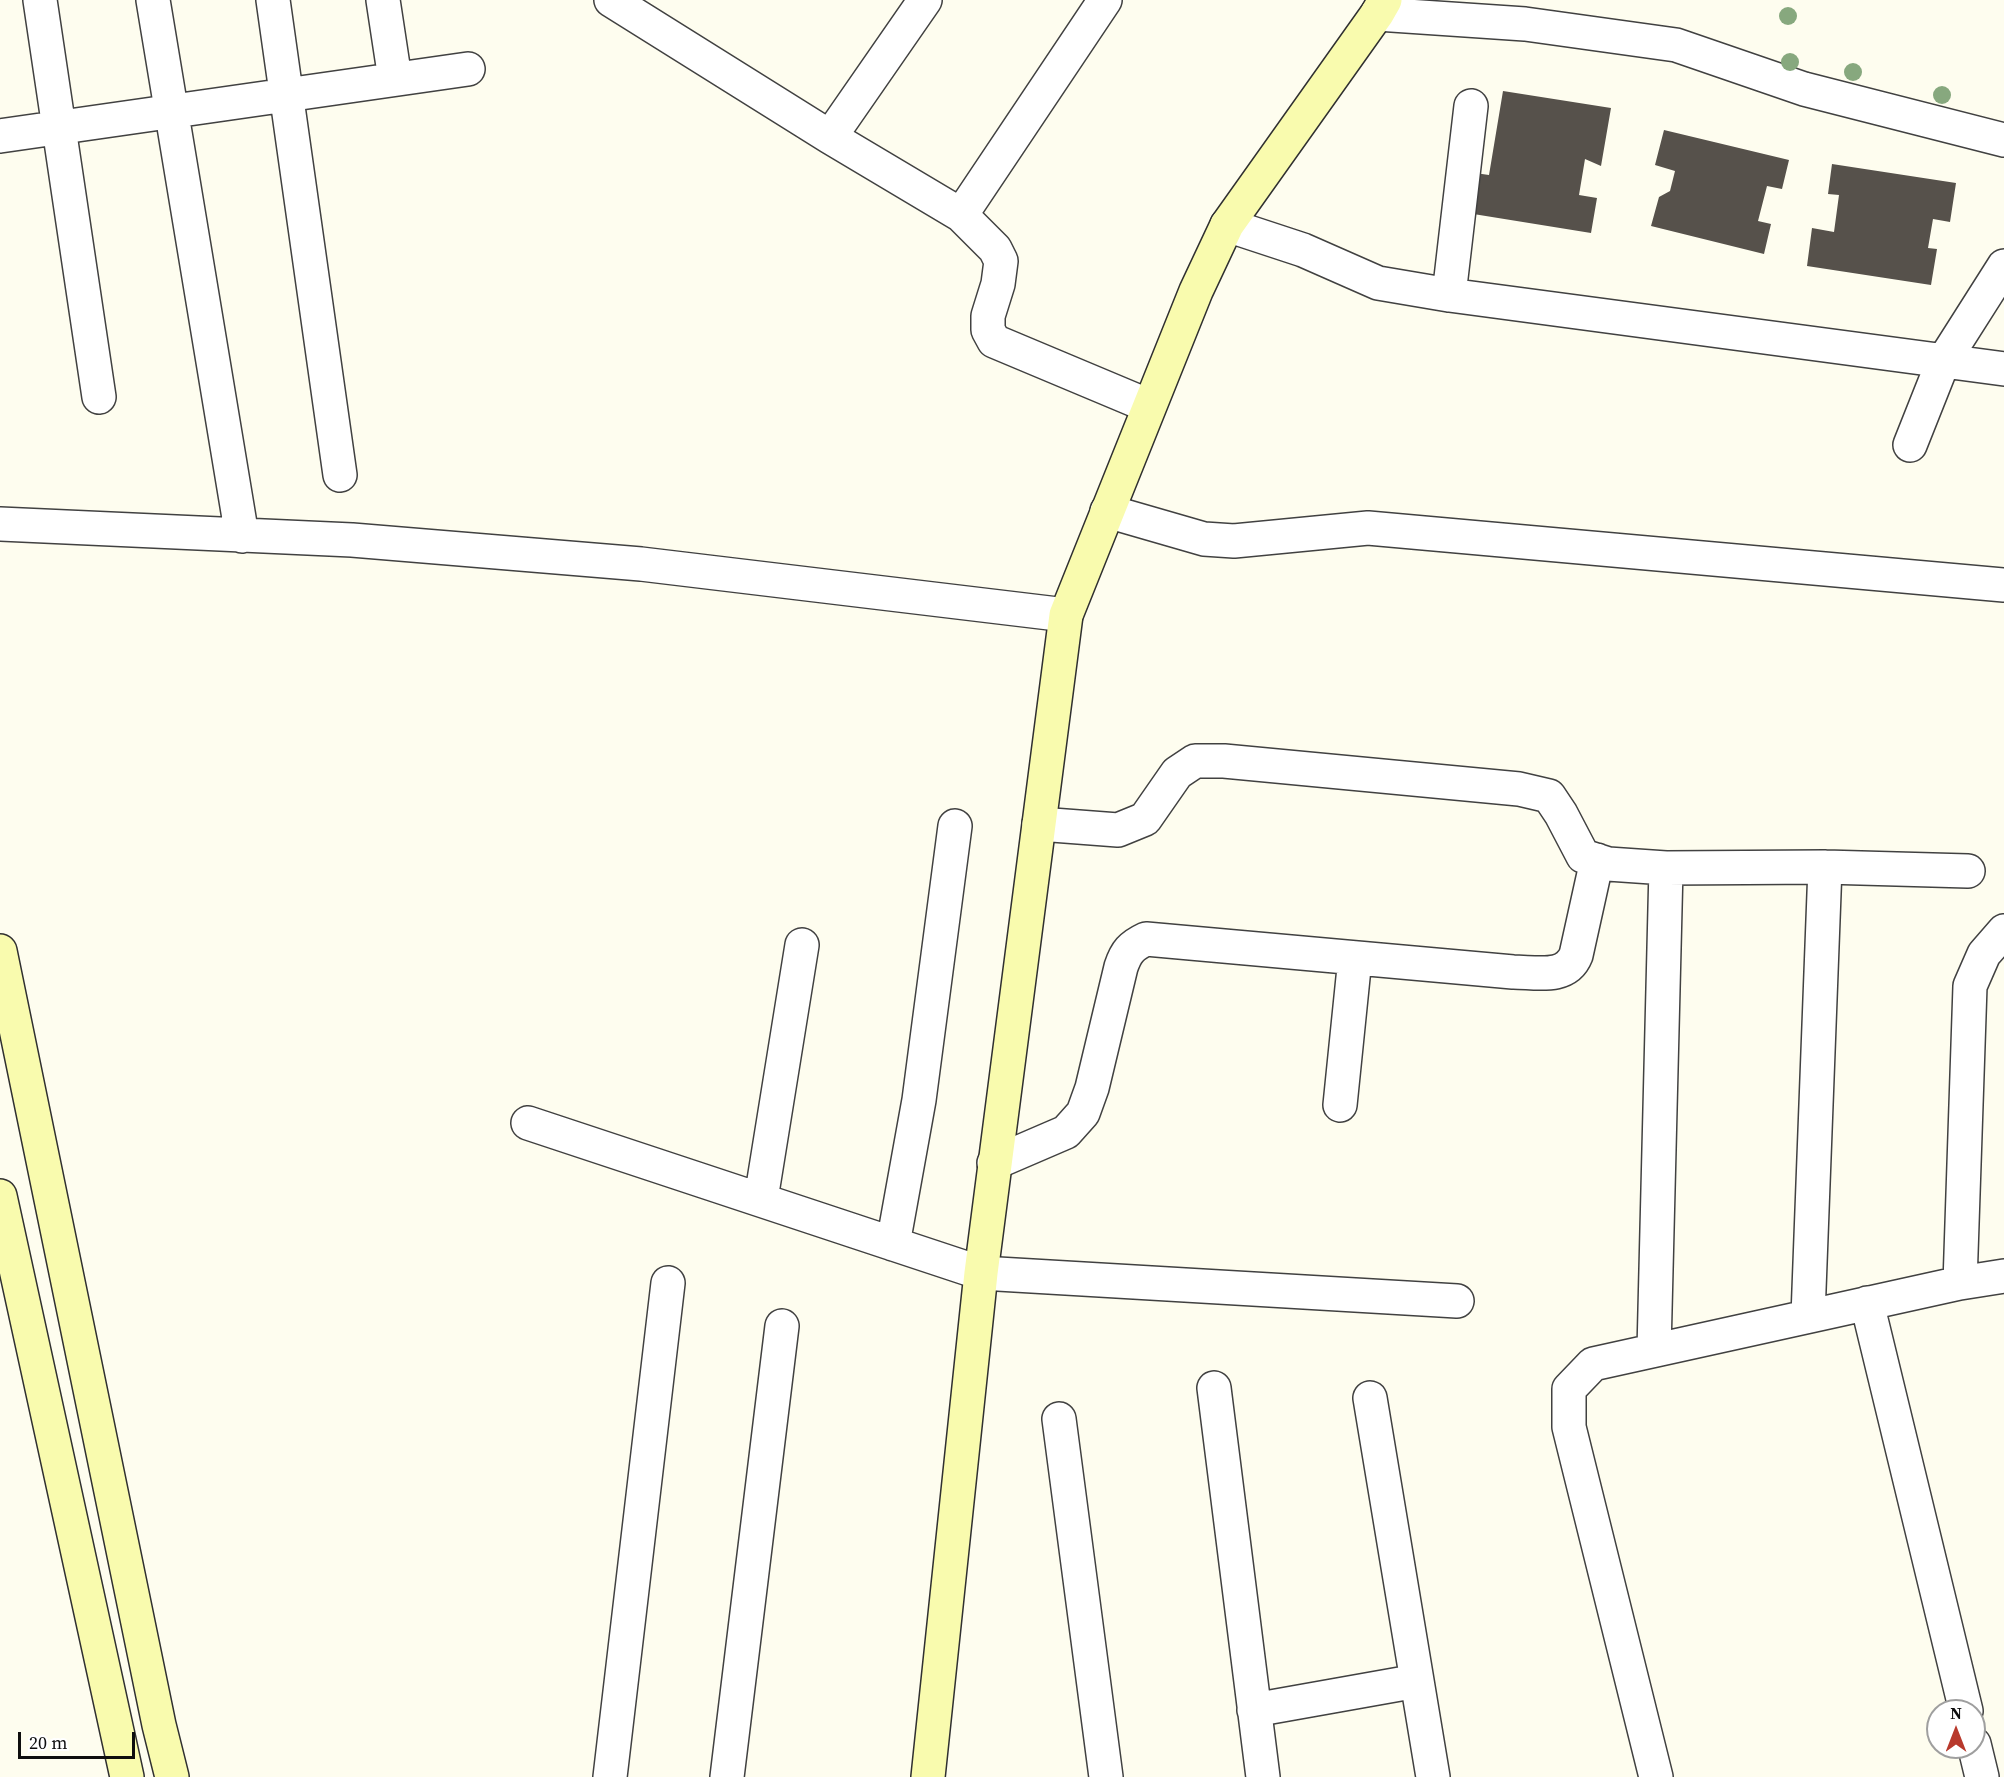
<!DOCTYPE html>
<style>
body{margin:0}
#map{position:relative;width:2004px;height:1777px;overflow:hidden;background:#fefdef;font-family:"Source Serif 4",serif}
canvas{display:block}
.north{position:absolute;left:1926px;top:1699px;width:60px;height:60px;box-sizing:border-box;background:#fff;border:2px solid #9f9f9f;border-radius:50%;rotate:0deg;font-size:16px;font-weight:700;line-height:24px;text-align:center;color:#0e0e0e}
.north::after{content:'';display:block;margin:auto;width:21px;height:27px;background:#b8392c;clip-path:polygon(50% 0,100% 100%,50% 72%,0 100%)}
.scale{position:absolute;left:18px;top:1732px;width:117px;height:27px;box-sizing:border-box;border:3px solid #0e0e0e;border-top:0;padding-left:8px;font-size:18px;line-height:21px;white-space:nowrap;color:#0e0e0e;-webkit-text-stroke:4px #fff;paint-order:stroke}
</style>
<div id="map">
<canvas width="2004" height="1777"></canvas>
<div class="north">N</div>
<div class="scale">20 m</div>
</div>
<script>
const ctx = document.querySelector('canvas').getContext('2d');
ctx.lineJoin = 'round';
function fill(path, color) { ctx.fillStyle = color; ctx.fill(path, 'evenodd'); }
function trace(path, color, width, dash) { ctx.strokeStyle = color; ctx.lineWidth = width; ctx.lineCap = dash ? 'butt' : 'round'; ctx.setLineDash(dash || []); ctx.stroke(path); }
fill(new Path2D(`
 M1503,91l108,17 -10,58 -16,-7 -6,36 18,3 -6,35 -130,-21 7,-40 21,3z
 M1664,130l125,30 -7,29 -15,-3 -9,35 13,3 -7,30 -113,-28 8,-29 11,-6 5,-20 -20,-6z
 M1832,164l124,19 -6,39 -17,-3 -5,29 9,1 -6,36 -124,-19 5,-38 22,4 5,-37 -11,-1z`), '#56514b');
const street = new Path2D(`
 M40,0l59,397
 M153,0l89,536
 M273,0l67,475
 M383,0l12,79
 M611,0l219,137 131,78 34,34 6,12 -3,23 -10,32v14l6,11 155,65
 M1377,14l148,10 151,21 128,44 200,51
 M0,136l468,-67
 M830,137l95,-137
 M961,215l144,-215
 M1227,225l76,25 75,33 71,12 555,74
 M1449,295l22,-189
 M1910,445l33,-83 61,-96
 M1107,511l97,28 30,2 134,-13 636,57
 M0,524l352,16 289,24 425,51
 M1039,824l79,6 27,-11 32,-46 18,-12h29l295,28 30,7 12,18 22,42 25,8 58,4 159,-1 143,4
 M1340,1105l15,-147
 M528,1123l453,150 476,28
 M994,1163l72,-31 17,-19 9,-25 29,-121c5,-15 10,-21 25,-28l367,33c23,0 53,8 63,-17l21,-95
 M761,1199l41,-254
 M893,1244l26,-144 36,-274
 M1960,1283l44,-7
 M1867,1303l99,408
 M1808,1316l17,-449
 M1654,1350l12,-482
 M1214,1388l49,389
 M1370,1398l63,379
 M1059,1419l47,358
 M1254,1710l163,-29
 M1974,1744l8,33
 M610,1777l58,-494
 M727,1777l55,-451
 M1656,1777l-87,-350v-38l24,-25 367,-81 10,-297 14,-32 20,-23`);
const secondary = new Path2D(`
 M0,951l159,774 13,52
 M0,1196l127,581
 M928,1777l53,-504 85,-658 130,-324 31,-66 150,-211 8,-14`);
trace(street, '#414141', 36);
trace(secondary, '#303030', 36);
trace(street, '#fff', 33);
trace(secondary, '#f9fbae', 33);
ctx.fillStyle = '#87a87e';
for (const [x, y] of [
 [1788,16],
 [1790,62],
 [1853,72],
 [1942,95]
]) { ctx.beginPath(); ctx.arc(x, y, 9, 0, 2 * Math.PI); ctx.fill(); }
</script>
